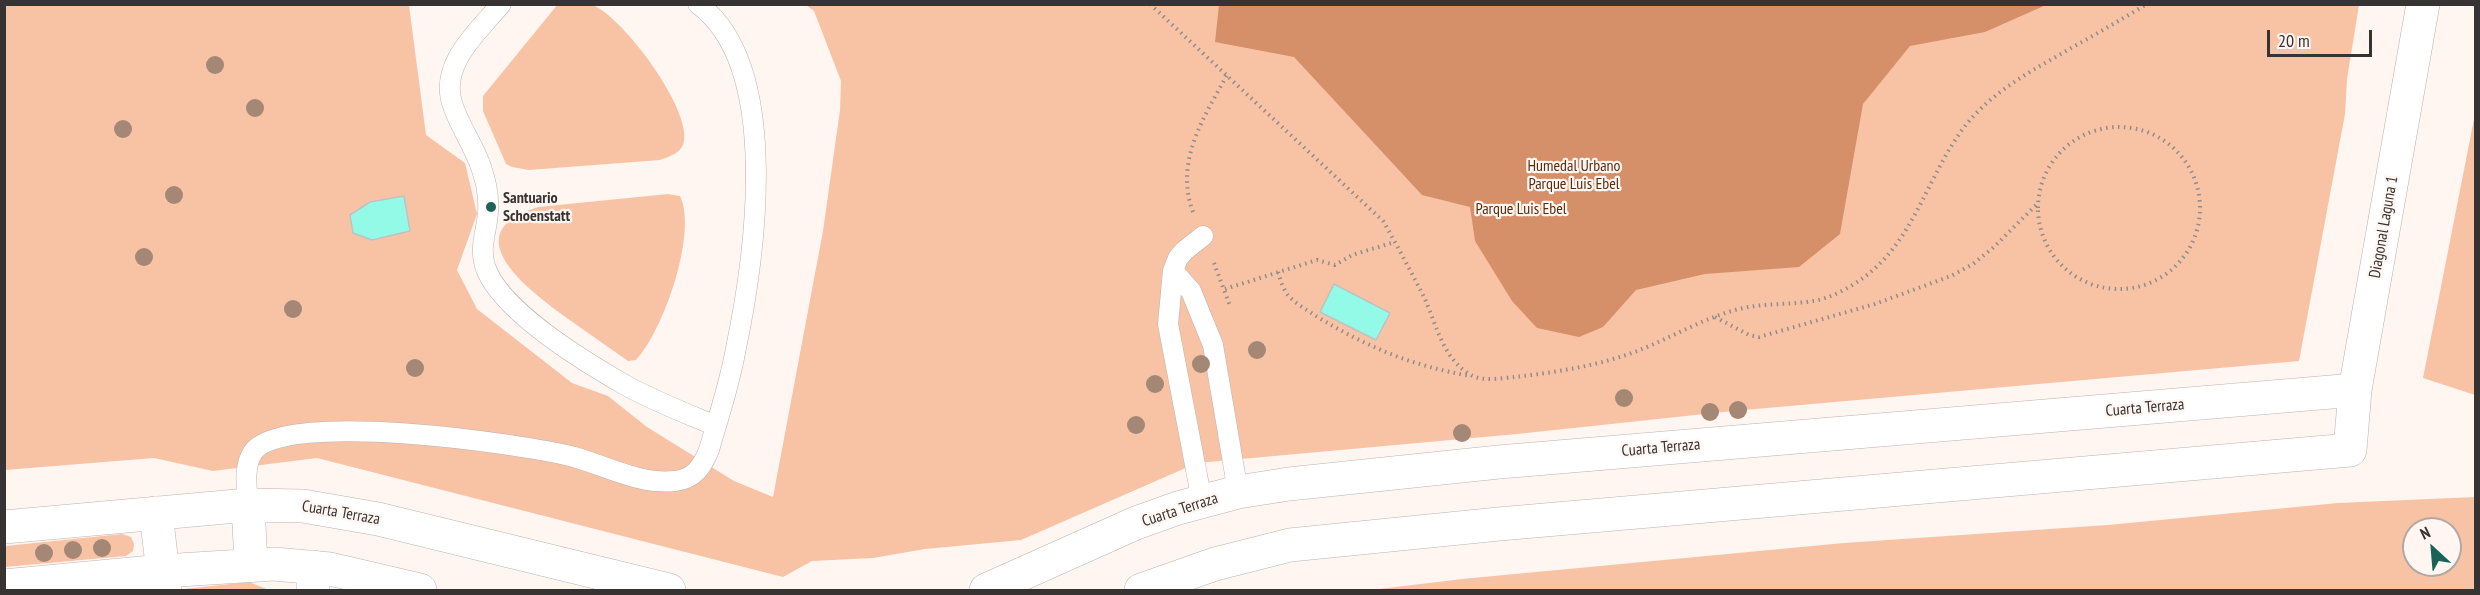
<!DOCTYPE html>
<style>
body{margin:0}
#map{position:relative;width:2480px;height:595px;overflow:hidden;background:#fff6f2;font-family:"PT Sans Narrow",sans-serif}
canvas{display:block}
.frame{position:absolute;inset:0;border:6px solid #363332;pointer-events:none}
.north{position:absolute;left:2402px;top:517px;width:60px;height:60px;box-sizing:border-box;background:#fff6f2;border:2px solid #afa8a5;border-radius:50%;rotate:334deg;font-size:16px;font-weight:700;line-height:24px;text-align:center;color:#363332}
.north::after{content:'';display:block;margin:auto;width:21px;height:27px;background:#196358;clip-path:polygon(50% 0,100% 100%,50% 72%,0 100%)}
.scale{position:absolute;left:2267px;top:30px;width:105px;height:27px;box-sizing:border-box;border:3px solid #363332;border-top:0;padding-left:8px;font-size:18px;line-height:21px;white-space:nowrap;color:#363332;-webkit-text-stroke:4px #fff6f2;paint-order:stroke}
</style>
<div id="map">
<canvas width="2480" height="595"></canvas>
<div class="frame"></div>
<div class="north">N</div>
<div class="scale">20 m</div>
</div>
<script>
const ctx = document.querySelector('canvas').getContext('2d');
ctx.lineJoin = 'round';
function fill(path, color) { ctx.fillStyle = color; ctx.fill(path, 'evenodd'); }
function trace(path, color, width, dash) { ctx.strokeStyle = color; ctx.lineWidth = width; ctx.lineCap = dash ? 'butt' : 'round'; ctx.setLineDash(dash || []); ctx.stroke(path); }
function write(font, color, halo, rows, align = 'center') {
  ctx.font = font + ' "PT Sans Narrow",sans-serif'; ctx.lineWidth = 4.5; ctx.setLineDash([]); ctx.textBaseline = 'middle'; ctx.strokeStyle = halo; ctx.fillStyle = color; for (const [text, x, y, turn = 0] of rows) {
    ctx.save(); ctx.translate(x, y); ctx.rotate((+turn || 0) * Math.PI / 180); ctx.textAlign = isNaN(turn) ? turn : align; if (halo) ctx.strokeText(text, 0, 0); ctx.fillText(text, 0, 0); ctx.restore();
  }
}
fill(new Path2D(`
 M558,4c9,0 23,-2 32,0 31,9 106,110 93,141 -4,9 -15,12 -23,15l-131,10 -17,-3 -6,-3 -23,-53v-15z
 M5,5h404l17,130 39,28 12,51 -20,56 20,39 95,74 36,13 39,31 87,54 39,16 50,-266 17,-121 1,-29 -27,-70 -8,-6h1553l-12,74 -2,35 -46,247 -566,50 -216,23 -320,29 -176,77 -96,9 -52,9 -61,3 -29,16 -466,-119 -104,13 -59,-13 -149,12z
 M2475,114v281l-52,-17z
 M668,194l12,2c18,37 -17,136 -44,164l-8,1c-19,-13 -38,-27 -57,-40 -37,-27 -122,-87 -33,-114z
 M2475,497v93h-1104l91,-11 382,-36 264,-18 230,-22zM2414,529h36v36h-36z
 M122,534l9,3 3,7 -1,7 -7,5 -121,11v-21z
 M249,582l20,8h-86l1,-1z`), '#f8c3a5');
fill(new Path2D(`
 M1219,5v-1l827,1 -61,27 -75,14 -47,58 -23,130 -41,33 -94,7 -69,16 -33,37 -24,10 -42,-9 -25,-27 -37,-60 -5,-34 -48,-12 -128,-138 -79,-15z`), '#d59069');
const building = new Path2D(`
 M404,196l6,35 -38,9 -19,-7 -3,-18 20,-13z
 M1334,284l56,29 -14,27 -56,-28z`);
fill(building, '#94fae8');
trace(building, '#bbc4c2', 1.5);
const service = new Path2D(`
 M501,4c-23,28 -63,61 -48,102 7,21 21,40 28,61 5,14 8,31 7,45 -1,19 -9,35 -3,54 14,44 100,96 140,119 29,16 60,28 91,41
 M1173,271l18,20 22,54 25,147
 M1202,501l-34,-177 5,-53 5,-13 6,-7 19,-15
 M248,505c-1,-16 -5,-38 5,-53 31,-43 270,-8 321,5 32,9 67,28 101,24 19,-2 27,-14 34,-31 9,-32 20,-64 26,-97 19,-90 49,-286 -37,-349`);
const minor = new Path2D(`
 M156,513l9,77
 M313,567v23`);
const tertiary = new Path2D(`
 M248,505l3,59
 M4,527l244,-22 55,1 75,13 291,71
 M4,586l159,-15 111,-7 56,5 90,21
 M986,590l150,-67 42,-15 60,-16 51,-8 210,-22 856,-72
 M1141,590l74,-26 75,-19 209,-21 851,-74 5,-60 68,-386`);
trace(service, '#bab2ae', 21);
trace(minor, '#bab2ae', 34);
trace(tertiary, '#bab2ae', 34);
trace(new Path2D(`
 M1150,4l233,217c14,24 27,49 40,74 13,27 19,64 48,80 11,7 32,3 44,2 42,-5 83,-11 122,-26 34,-13 66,-33 102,-42 24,-6 49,-4 74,-8 16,-2 36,-13 50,-23 50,-36 64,-100 99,-148 28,-38 71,-60 111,-83 25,-14 49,-28 74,-43
 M2038 208a81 81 0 1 1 162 0a81 81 0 1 1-162 0Z
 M1193,212c-19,-50 11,-95 34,-137
 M1214,263l16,43
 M1278,272c2,7 5,16 9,22 7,9 20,16 29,22 51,31 96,50 155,60
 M1225,289l92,-29 18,5 17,-10 43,-13
 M1715,317l34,18 10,2 116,-33 76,-28 22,-12 21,-17 43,-43`), '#918b89', 4, [1.5, 4.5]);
trace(service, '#fff', 20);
trace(minor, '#fff', 33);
trace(tertiary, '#fff', 33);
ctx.fillStyle = '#a48775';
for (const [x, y] of [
 [215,65],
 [255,108],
 [123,129],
 [174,195],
 [144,257],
 [293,309],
 [1257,350],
 [1201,364],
 [415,368],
 [1155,384],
 [1624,398],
 [1738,410],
 [1710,412],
 [1136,425],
 [1462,433],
 [102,548],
 [73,550],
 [44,553]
]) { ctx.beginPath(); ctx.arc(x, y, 9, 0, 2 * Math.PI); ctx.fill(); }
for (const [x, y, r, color] of [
 [491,207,6,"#196358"]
]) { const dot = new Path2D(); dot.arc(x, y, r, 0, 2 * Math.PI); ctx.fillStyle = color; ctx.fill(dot); trace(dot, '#fff6f2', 2); }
write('16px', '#592c0e', '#fff6f2', [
 ["Humedal Urbano",1574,166],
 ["Parque Luis Ebel",1574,184],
 ["Parque Luis Ebel",1521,209]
]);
write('bold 16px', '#363332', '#fff6f2', [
 ["Santuario",503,198],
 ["Schoenstatt",503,216]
], 'left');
write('16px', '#363332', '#fff6f2', [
 ["Diagonal Laguna 1",2384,227,-80],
 ["Cuarta Terraza",2145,408,-5],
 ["Cuarta Terraza",1661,448,-5],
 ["Cuarta Terraza",1180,510,-18],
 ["Cuarta Terraza",341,513,10]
]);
</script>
